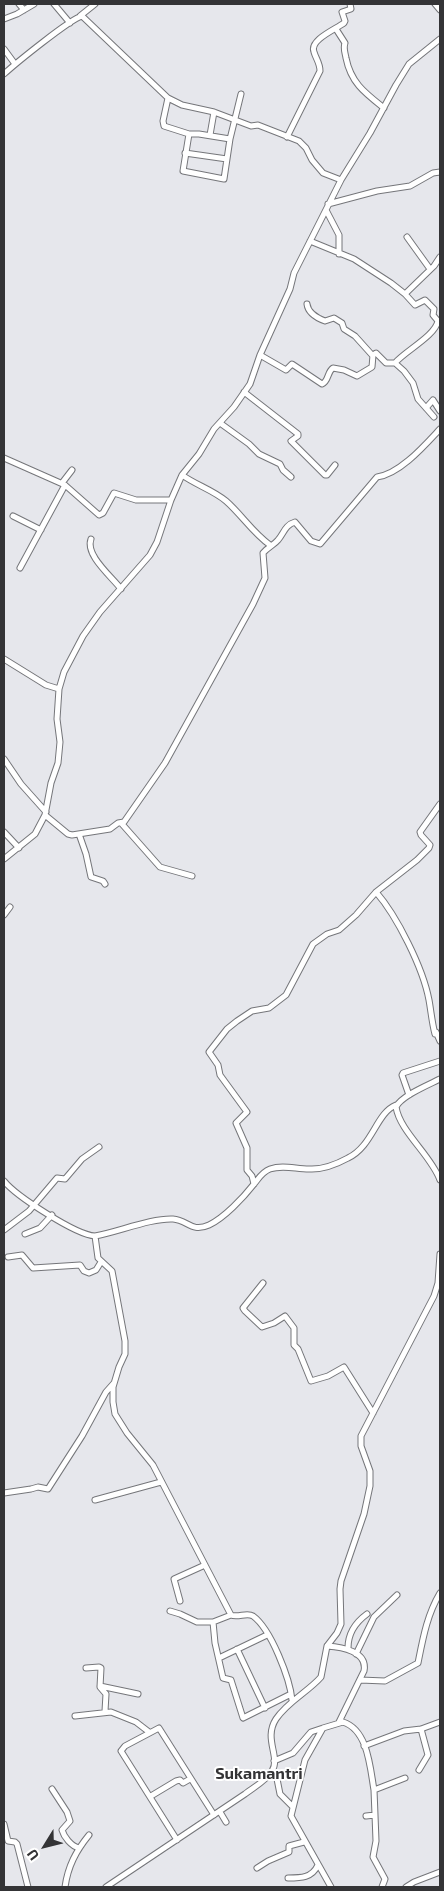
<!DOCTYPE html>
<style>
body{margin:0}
#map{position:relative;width:444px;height:1891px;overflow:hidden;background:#e6e7ec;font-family:"Exo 2",sans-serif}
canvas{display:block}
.frame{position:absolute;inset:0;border:5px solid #343436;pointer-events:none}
.north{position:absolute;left:20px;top:1821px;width:50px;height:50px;-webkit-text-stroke:4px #fff;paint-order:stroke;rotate:234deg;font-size:14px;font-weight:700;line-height:20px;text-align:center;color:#343436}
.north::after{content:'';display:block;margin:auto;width:18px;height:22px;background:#343436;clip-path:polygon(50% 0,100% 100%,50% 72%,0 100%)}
</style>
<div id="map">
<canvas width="444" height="1891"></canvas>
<div class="frame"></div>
<div class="north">U</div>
</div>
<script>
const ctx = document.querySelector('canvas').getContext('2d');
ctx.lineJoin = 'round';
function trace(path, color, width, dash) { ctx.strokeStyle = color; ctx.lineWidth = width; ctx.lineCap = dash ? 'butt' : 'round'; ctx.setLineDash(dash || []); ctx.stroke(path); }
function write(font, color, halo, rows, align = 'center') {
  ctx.font = font + ' "Exo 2",sans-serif'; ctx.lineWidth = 4; ctx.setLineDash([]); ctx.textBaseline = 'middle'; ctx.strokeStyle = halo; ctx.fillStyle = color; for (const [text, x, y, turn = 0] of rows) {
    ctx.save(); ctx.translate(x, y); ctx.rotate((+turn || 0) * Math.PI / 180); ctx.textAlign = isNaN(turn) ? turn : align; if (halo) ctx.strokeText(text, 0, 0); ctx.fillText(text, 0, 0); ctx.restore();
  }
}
const minor = new Path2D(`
 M19,4l5,6
 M54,4l16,19
 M435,4l5,6
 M80,16l15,-12
 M4,19l13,-5 17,-10
 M336,29l9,14c-2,5 0,9 1,15 5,25 19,35 38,50
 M4,49l11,15
 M4,74c11,-10 66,-55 78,-58l86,82 14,7 32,7 37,14 7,-1 41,16 7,7 6,12 11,13 18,7
 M168,98l-5,23 1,5 25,8h10l31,5
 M189,134l-6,37 41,8 6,-40 11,-45
 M210,135l4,-23
 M287,137l33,-66c0,-8 -4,-12 -6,-19 -5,-12 22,-23 30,-29l1,-2 -3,-9 9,-3 -1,-5
 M185,153l42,6
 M328,204l49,-13 33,-5 23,-13 7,-1
 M326,210l13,25v19
 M407,237l23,32
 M310,241l44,18 37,24 14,11 10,11 10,-5 9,9 -1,6 5,6c-3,15 -33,30 -43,42
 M405,294l29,-28 6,-9
 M307,304c1,9 10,14 18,17l9,-3 8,5 2,6 11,7 18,20
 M260,355l26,15 6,-6 30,20c7,-3 5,-12 11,-16l11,2 13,6 15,-9 1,-12 3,-2 10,10h9l9,8 9,12 5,16 16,18
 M244,392l54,42v2l-7,5 34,34h2l8,-10
 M426,408l7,-8 7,11
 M220,423l29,21 10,10 21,10 3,6 8,7
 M4,458l61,27 34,30 4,-2 11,-20 22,7h35
 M182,475c14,10 31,15 44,26 15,13 27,32 44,44
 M62,483l10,-13
 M13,516l28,14
 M91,539c-6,16 20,37 30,50
 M20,568l45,-83
 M4,659l42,26 13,4
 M4,759l17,25 25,28
 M45,815l23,19 4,1 38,-6 8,-6 6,-1 41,-59 88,-159 12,-26 -2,-25c5,-6 11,-8 15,-13 6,-7 7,-15 17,-18l16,19 9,3 1,-1 56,-66c23,-3 48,-32 63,-48
 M124,822l-2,2 38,43 32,9
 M4,832l15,16
 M79,834l7,20 5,23 12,4 2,3
 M4,859l31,-25 10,-19 6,-32 7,-20 2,-21 -3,-23 2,-30 5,-17 19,-36 17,-24 50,-57 7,-13 14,-42 11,-25 17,-21 15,-25 20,-22 16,-23 10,-29 30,-66 4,-16 47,-93 29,-47 26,-48 13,-21 31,-25
 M376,892c21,24 47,76 53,108 2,11 3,23 6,34l1,-2 4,9
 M4,915l6,-8
 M440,1079c-12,6 -39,17 -44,28 4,25 35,48 44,73
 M409,1095l-7,-20 1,-2 37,-12
 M4,1181c12,15 72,54 91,55l3,22 14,13 13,70v13l-6,13 -6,20v15l2,12 12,19 26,32 78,150
 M254,1184l-2,-8 -5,-6v-22l-11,-25 11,-11 -27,-37 -2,-10 -9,-13 18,-23 10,-8 15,-10 17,-3 17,-13 27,-51 14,-10 12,-4 17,-15 20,-23 41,-32 12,-12 1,-3 -9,-10 -1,-3 20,-28
 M4,1230l25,-19 28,-33 8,1 17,-20 17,-12
 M25,1234l15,-6 12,-13
 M95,1236c23,-4 56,-18 78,-17 15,1 18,14 36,6 15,-7 34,-27 45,-41 5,-6 8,-12 16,-15 14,-5 28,1 42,0 12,0 25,-5 36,-11 25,-12 28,-45 48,-53
 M8,1257l14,-2 11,13 47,-3 4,6 5,2 7,-3 5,-8
 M263,1283l-20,25 2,3 17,16 12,-4 11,-7 9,12v17l4,4 13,32 17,-5 16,-9 29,46
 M4,1493l27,-4 7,-2 10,2 34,-53 24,-44 8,-9
 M95,1500l66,-18
 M180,1601l-6,-22 31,-14
 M170,1611l10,3 17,8h16
 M327,1646c14,1 41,5 37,25l-25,51
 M348,1648c0,-14 8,-26 19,-34
 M237,1649l28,59
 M356,1654l18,-37 23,-22
 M219,1658l48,-23
 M86,1668l13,-1 2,1 -1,19 6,7 -1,17
 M360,1680l25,1 33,-18c5,-25 9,-48 22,-70
 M100,1686l38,8
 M291,1694l-48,24 -12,-38 -8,-2 -8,-35 -2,-21 18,-7c7,3 16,-3 22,1 18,13 37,63 39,84
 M75,1716l36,-4 25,10 13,10
 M364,1746l40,-15 17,-2 19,-7
 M274,1761l19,-8 18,-21 12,-4
 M419,1770l9,-15 -7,-26
 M271,1773l6,6 3,15 12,12
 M52,1789l15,23 3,9 -8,9c2,7 9,16 17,18
 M151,1796l25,-15 4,-1 3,3 7,-4
 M220,1812l6,10
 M375,1815l1,26 -3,16 12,22 -3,8
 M366,1816l9,-1 -1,-25
 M4,1824l4,17 7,1 2,2 11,43
 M177,1840l-56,-89 4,-5 34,-18 55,87
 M257,1868l11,-7 21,-9v-6l15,-4
 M288,1878c13,0 24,0 30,-13
 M65,1887c3,-21 11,-36 24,-52
 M106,1887l139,-93c9,-7 21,-13 27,-23 9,-14 -9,-32 4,-52 12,-18 32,-27 45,-42l6,-31 10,-13 4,-9 -1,-35 1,-8 23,-67 6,-28v-15l-9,-25v-10l73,-140 4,-13 2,-29
 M331,1887l-40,-71 14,-56 18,-32 20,-6c25,8 27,45 31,68l31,-12
 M406,1887l8,-5 26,-10`);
trace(minor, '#75767a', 7);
trace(minor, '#fff', 5);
write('bold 16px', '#343436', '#fff', [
 ["Sukamantri",259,1774]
]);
</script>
